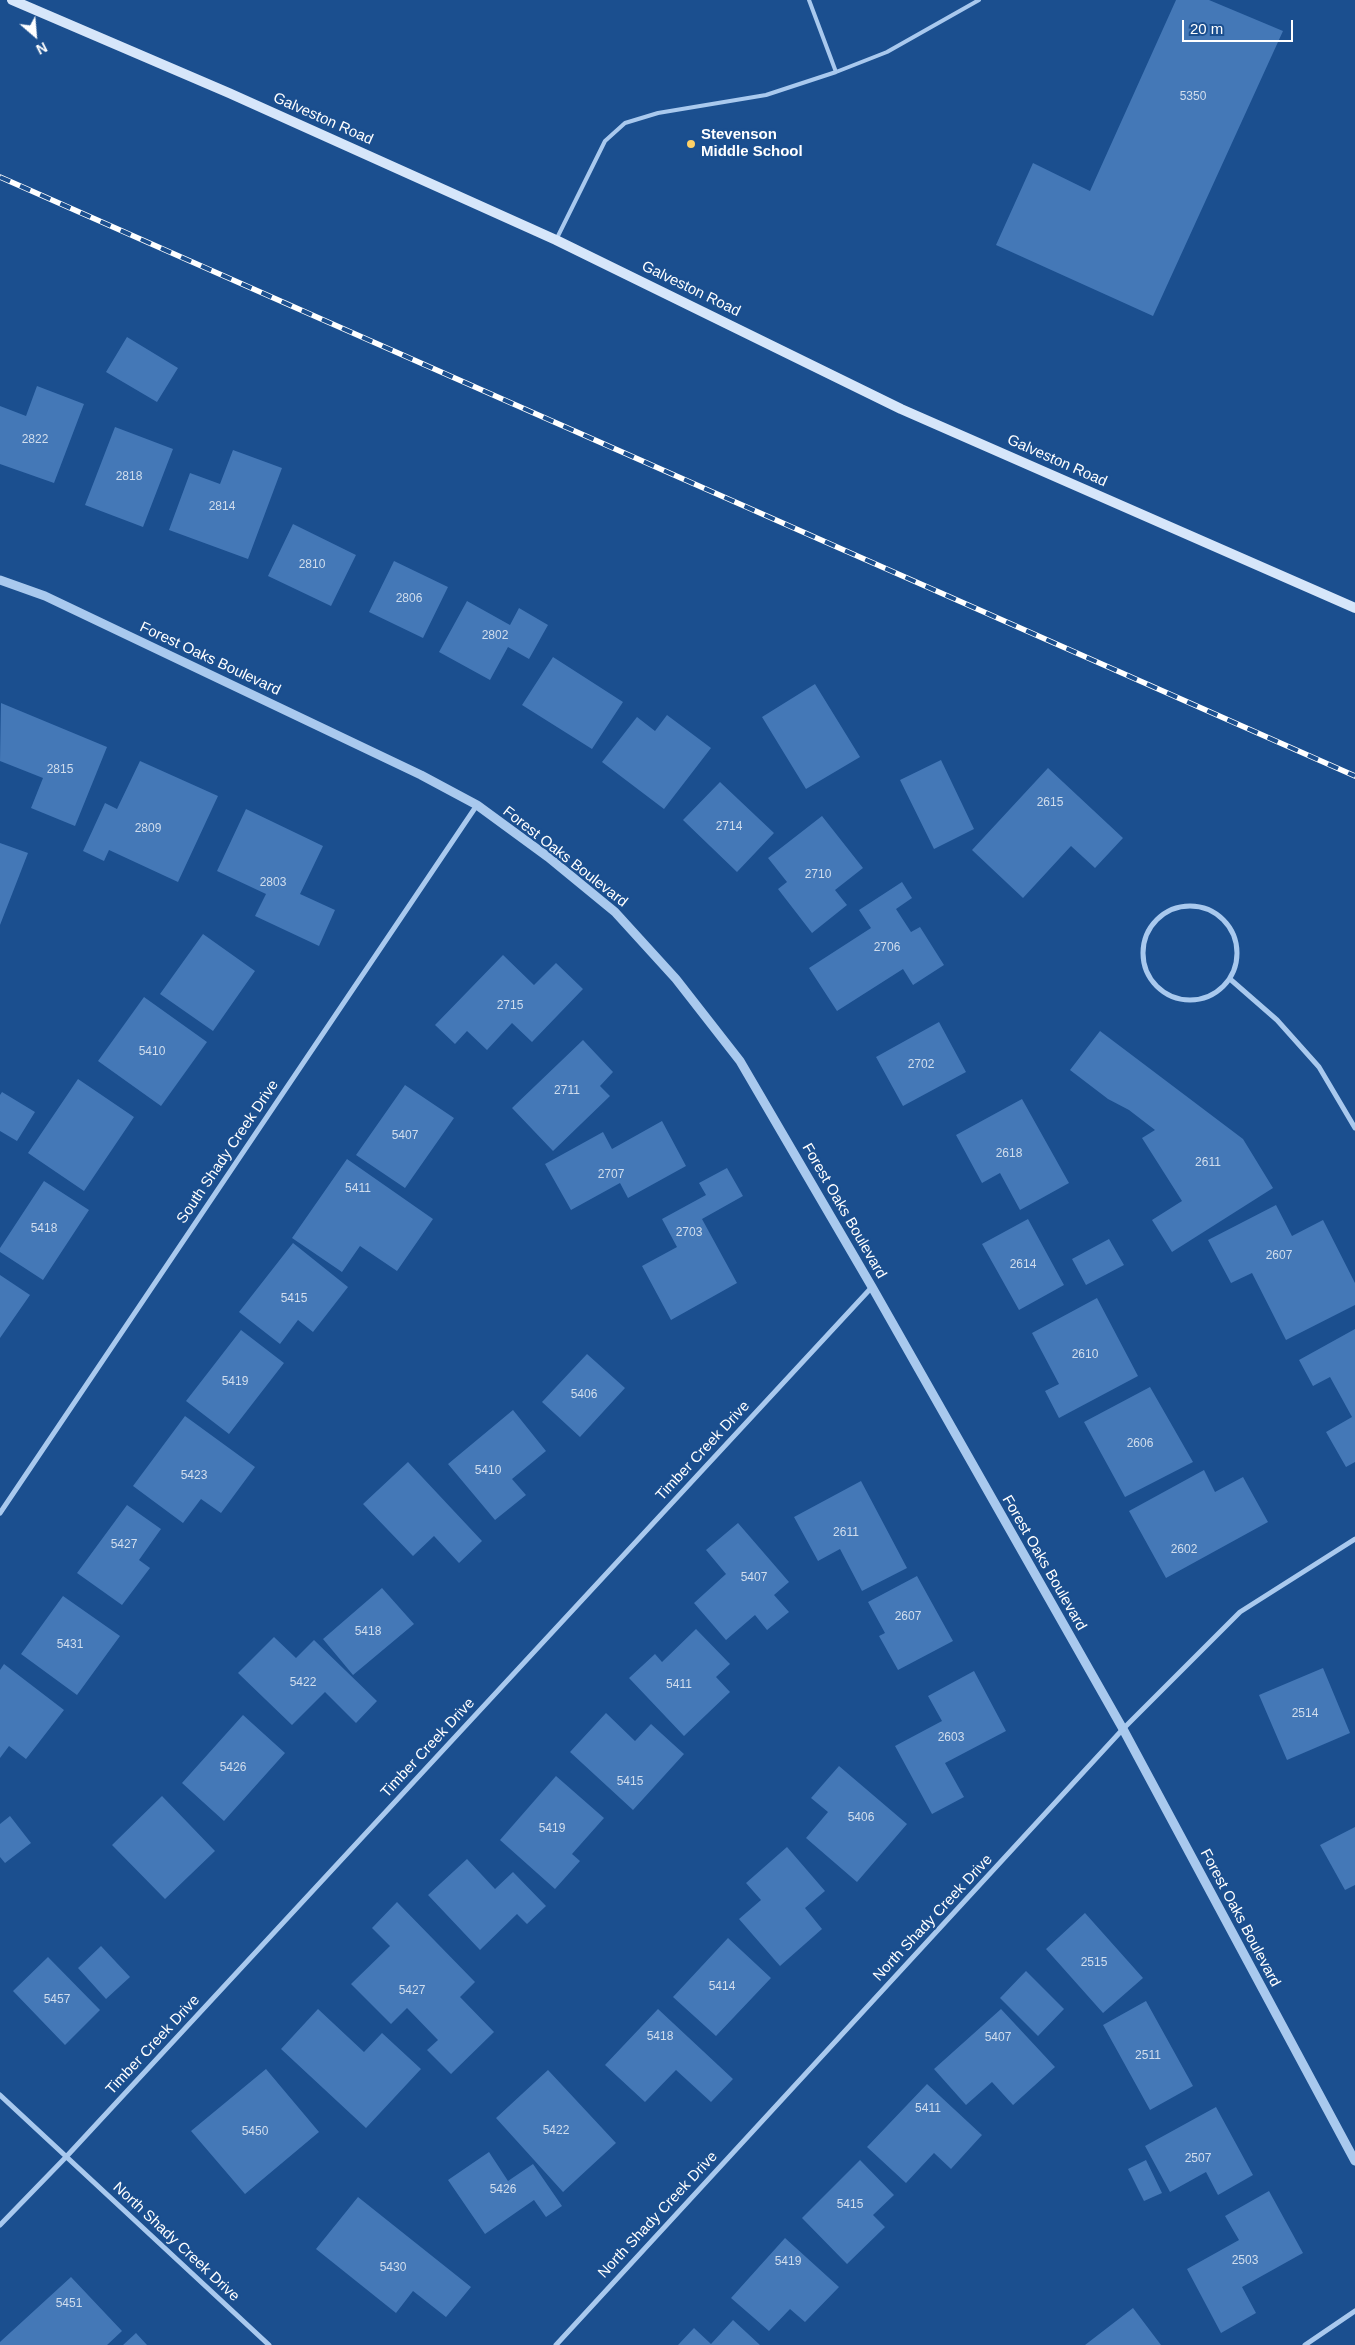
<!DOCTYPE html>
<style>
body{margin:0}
#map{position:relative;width:1355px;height:2345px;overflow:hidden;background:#1b4f8f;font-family:Helvetica,sans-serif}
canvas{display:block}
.north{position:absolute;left:10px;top:10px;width:50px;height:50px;-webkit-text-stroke:4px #1b4f8f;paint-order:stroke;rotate:153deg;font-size:14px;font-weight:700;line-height:20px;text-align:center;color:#fff}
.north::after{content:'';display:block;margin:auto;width:18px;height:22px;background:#fff;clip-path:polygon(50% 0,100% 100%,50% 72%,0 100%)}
.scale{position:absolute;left:1182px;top:20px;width:111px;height:22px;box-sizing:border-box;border:2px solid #fff;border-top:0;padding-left:6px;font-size:15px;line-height:18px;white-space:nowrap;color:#fff;-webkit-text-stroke:4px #1b4f8f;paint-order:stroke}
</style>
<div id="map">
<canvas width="1355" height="2345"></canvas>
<div class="north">N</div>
<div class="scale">20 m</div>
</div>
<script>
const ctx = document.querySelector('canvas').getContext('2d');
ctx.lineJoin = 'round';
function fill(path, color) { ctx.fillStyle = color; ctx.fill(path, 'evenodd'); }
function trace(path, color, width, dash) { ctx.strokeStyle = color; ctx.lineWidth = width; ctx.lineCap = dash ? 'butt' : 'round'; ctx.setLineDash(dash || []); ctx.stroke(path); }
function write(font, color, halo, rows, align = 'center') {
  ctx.font = font + ' Helvetica,sans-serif'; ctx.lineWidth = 4.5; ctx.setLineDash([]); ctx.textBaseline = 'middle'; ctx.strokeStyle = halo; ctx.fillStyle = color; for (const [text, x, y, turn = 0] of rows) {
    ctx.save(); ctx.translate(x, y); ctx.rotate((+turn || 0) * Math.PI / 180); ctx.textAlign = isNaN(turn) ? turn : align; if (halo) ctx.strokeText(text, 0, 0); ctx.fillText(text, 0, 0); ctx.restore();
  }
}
fill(new Path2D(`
 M1176,0h33l74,31 -130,285 -157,-71 37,-82 57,28z
 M127,337l51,31 -21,34 -51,-30z
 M37,386l47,18 -30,79 -54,-19v-58l26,10z
 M115,427l58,22 -30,78 -58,-22z
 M233,450l49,18 -34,91 -79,-29 21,-57 30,11z
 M293,524l63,31 -25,51 -63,-30z
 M394,561l54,26 -25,51 -54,-26z
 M467,601l43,24 9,-17 29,17 -19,34 -21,-12 -18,33 -51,-28z
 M553,657l70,45 -31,47 -70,-44z
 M815,684l45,73 -54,32 -44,-72z
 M1,703l106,44 -32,79 -44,-18 12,-30 -43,-17z
 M667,715l44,33 -47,61 -62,-47 35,-45 18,14z
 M941,760l33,69 -40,20 -34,-69z
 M140,761l78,35 -40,86 -69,-32 -5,11 -21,-10 22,-48 12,6z
 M1048,768l75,70 -28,30 -24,-22 -48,52 -51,-48z
 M720,782l54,51 -37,39 -54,-52z
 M246,809l77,37 -23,48 35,16 -16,36 -64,-30 11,-22 -49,-23z
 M822,816l41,52 -28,22 12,15 -35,28 -34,-44 9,-7 -19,-24z
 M0,843l28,10 -28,72z
 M902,882l10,16 -16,11 15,23 9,-5 24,38 -31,20 -10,-16 -66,42 -28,-43 62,-40 -12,-18z
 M203,934l52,37 -42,60 -53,-37z
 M503,955l31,30 22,-22 27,26 -51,53 -20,-19 -25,27 -20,-19 -12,13 -20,-19z
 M144,997l63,45 -46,64 -63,-45z
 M939,1022l27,50 -63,34 -27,-49z
 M1100,1031l143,108 30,49 -101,64 -20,-32 30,-19 -40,-63 13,-8 -26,-20 -21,-11 -38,-29z
 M583,1040l30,32 -13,14 10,10 -57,55 -41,-43z
 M78,1079l56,38 -50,74 -56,-38z
 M405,1085l49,33 -49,70 -49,-33z
 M2,1092l33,20 -18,29 -17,-10v-36z
 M1022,1099l47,84 -49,27 -20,-37 -18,10 -26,-48z
 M662,1121l24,45 -58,32 -8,-15 -49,27 -26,-46 58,-32 9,17z
 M347,1159l86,60 -36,52 -37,-25 -18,26 -50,-34z
 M727,1168l16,28 -41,23 35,64 -66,37 -29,-54 35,-19 -15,-28 44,-24 -7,-12z
 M44,1181l45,29 -46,70 -43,-28v-4z
 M1276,1205l16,31 31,-16 32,63v22l-69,35 -34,-67 -21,10 -23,-43z
 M1028,1219l36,66 -45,25 -37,-66z
 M1109,1239l15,26 -38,20 -14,-26z
 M293,1243l55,44 -35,45 -15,-12 -18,24 -41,-32z
 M0,1275l30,20 -30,43z
 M1097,1298l41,78 -79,42 -14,-27 14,-7 -27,-51z
 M1355,1329v133l-9,5 -20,-35 26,-15 -22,-40 -17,9 -14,-26z
 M241,1330l43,33 -55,71 -43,-33z
 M587,1354l38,34 -45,49 -38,-35z
 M1150,1387l43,75 -68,35 -41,-75z
 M513,1410l33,41 -34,28 14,16 -31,25 -47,-56z
 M185,1416l70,51 -34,46 -20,-14 -18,24 -50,-37z
 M408,1462l74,79 -23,22 -25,-27 -21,20 -50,-52z
 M1204,1470l11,22 28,-15 25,45 -102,56 -37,-67z
 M861,1481l46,87 -45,23 -22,-42 -22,12 -24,-44z
 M127,1505l34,24 -22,31 11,8 -28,37 -45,-32z
 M738,1523l51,59 -15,13 15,17 -22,18 -12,-15 -29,25 -32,-37 32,-29 -20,-24z
 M917,1576l36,65 -55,29 -19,-34 6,-3 -17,-31z
 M382,1588l32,36 -61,51 -30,-36z
 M63,1596l57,40 -43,59 -56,-41z
 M696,1629l34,35 -14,13 14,15 -46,44 -55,-58 26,-24 7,8z
 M274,1637l22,21 18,-18 63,61 -21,22 -31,-31 -33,33 -54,-52z
 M4,1664l60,46 -38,49 -17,-13 -9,12v-88z
 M1323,1668l27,65 -63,27 -28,-65z
 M974,1671l32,60 -61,32 19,34 -32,17 -37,-68 47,-25 -14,-25z
 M606,1713l29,28 16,-17 33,30 -51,56 -63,-58z
 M243,1715l42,38 -61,68 -42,-38z
 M839,1766l68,58 -50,58 -51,-44 22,-26 -17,-14z
 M556,1776l48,42 -32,36 8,7 -25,28 -55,-49z
 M162,1796l53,55 -50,48 -53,-54z
 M10,1816l21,27 -26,20 -5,-6v-33z
 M1355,1827v58l-10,5 -25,-45z
 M787,1847l38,44 -20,17 17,21 -42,37 -41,-47 22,-19 -15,-17z
 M467,1859l28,30 18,-17 33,34 -19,18 -10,-10 -37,36 -52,-55z
 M397,1902l78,80 -15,15 34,35 -43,42 -24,-24 11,-10 -31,-32 -16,16 -40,-40 39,-38 -18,-18z
 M1085,1913l58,65 -40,35 -57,-64z
 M728,1938l43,40 -55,58 -43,-39z
 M101,1946l29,31 -24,22 -28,-31z
 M48,1957l52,53 -35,35 -52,-54z
 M1026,1971l38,38 -26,27 -38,-38z
 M1146,2001l47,85 -43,24 -47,-85z
 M318,2009l46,43 18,-19 39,36 -55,59 -85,-79z
 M658,2009l75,70 -22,23 -35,-32 -31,32 -40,-37z
 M1001,2009l54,58 -42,38 -21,-23 -26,23 -32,-36z
 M266,2069l53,63 -74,62 -54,-63z
 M548,2070l68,73 -53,49 -67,-74z
 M927,2084l55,51 -31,34 -17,-16 -28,30 -39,-36z
 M1216,2107l37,68 -35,20 -12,-23 -36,20 -25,-46z
 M489,2152l19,29 25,-17 29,42 -16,11 -12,-17 -49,34 -37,-54z
 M860,2160l34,35 -21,20 12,12 -38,37 -45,-46z
 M1146,2160l16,33 -18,8 -16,-32z
 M1269,2191l34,62 -61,34 14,26 -35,20 -34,-64 52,-29 -14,-24z
 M358,2197l113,90 -25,30 -33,-26 -17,22 -80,-64z
 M785,2238l54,49 -34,35 -15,-13 -21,22 -38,-33z
 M71,2277l51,54 -15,14h-107v-3z
 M1133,2308l28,37h-76z
 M733,2320l27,25h-82l16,-17 17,16z
 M136,2333l11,12h-24z`), '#4478b7');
trace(new Path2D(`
 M809,0l27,72
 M556,240l49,-99 20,-18 33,-10 108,-18 70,-23 51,-20 92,-52`), '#a9c9ee', 4);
trace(new Path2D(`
 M1143 953a47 47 0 1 1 94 0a47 47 0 1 1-94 0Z
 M1230,979l47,41 42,47 36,61
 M0,1513l477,-708
 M0,2095l269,250
 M0,2225l66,-68 806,-870
 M556,2345l567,-616 117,-117 115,-73
 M1305,2345l50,-34`), '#a9c9ee', 5);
trace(new Path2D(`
 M0,580l45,16 376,179 56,30 71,52 67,55 61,67 64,82 132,226 251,442 232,432`), '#a9c9ee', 9);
trace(new Path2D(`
 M12,0l217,93 327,147 345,169 454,199`), '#d6e6fa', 10);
const rail = new Path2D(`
 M0,177l1355,599`);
trace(rail, '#fff', 5.5);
trace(rail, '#1b4f8f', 4, [11]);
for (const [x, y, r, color] of [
 [691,144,5,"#ffd166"]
]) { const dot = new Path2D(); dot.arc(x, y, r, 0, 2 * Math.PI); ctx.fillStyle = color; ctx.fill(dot); trace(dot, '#1b4f8f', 2); }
write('12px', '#d0dded', null, [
 ["5350",1193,97],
 ["2822",35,440],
 ["2818",129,477],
 ["2814",222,507],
 ["2810",312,565],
 ["2806",409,599],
 ["2802",495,636],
 ["2815",60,770],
 ["2615",1050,803],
 ["2714",729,827],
 ["2809",148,829],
 ["2710",818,875],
 ["2803",273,883],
 ["2706",887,948],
 ["2715",510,1006],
 ["5410",152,1052],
 ["2702",921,1065],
 ["2711",567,1091],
 ["5407",405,1136],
 ["2618",1009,1154],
 ["2611",1208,1163],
 ["2707",611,1175],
 ["5411",358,1189],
 ["5418",44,1229],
 ["2703",689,1233],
 ["2607",1279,1256],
 ["2614",1023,1265],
 ["5415",294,1299],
 ["2610",1085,1355],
 ["5419",235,1382],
 ["5406",584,1395],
 ["2606",1140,1444],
 ["5410",488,1471],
 ["5423",194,1476],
 ["2611",846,1533],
 ["5427",124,1545],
 ["2602",1184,1550],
 ["5407",754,1578],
 ["2607",908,1617],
 ["5418",368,1632],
 ["5431",70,1645],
 ["5422",303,1683],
 ["5411",679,1685],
 ["2514",1305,1714],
 ["2603",951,1738],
 ["5426",233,1768],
 ["5415",630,1782],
 ["5406",861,1818],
 ["5419",552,1829],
 ["2515",1094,1963],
 ["5414",722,1987],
 ["5427",412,1991],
 ["5457",57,2000],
 ["5418",660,2037],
 ["5407",998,2038],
 ["2511",1148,2056],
 ["5411",928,2109],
 ["5422",556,2131],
 ["5450",255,2132],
 ["2507",1198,2159],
 ["5426",503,2190],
 ["5415",850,2205],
 ["2503",1245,2261],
 ["5419",788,2262],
 ["5430",393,2268],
 ["5451",69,2304]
]);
write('15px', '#fff', '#1b4f8f', [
 ["Galveston Road",323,119,24],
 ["Galveston Road",691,289,26],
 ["Galveston Road",1057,461,24],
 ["Forest Oaks Boulevard",210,659,25],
 ["Forest Oaks Boulevard",565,857,38],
 ["South Shady Creek Drive",228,1152,-56],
 ["Forest Oaks Boulevard",844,1211,60],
 ["Timber Creek Drive",703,1451,-47],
 ["Forest Oaks Boulevard",1044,1563,60],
 ["Timber Creek Drive",428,1748,-47],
 ["North Shady Creek Drive",933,1918,-47],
 ["Forest Oaks Boulevard",1240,1918,62],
 ["Timber Creek Drive",153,2045,-47],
 ["North Shady Creek Drive",658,2215,-47],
 ["North Shady Creek Drive",176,2242,43]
]);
write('bold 15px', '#fff', '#1b4f8f', [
 ["Stevenson",701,135],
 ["Middle School",701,152]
], 'left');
</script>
